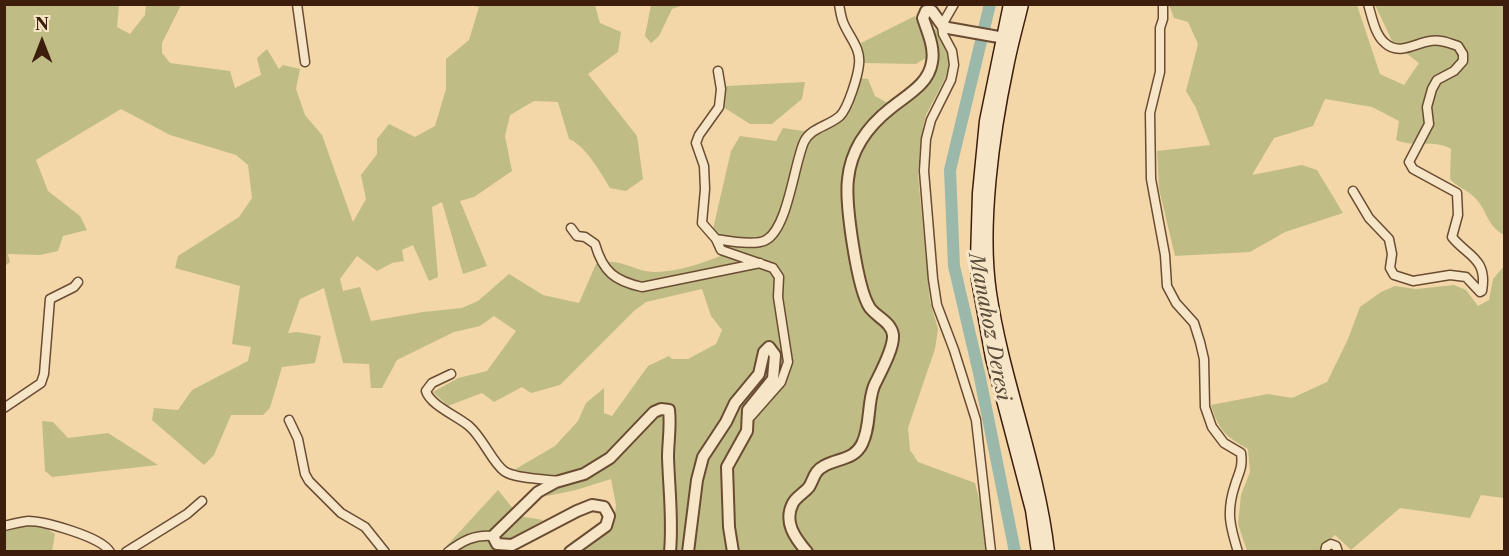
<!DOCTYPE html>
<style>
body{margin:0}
#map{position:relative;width:1509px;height:556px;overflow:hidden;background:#f3d7a9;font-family:"Libre Caslon Text",serif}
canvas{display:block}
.frame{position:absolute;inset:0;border:6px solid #3d1e0c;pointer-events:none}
.north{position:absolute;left:12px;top:12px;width:60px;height:60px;-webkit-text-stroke:4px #f7e5c7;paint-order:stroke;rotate:0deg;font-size:16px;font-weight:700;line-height:24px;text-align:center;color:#3d1e0c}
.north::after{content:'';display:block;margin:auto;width:21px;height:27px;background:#3d1e0c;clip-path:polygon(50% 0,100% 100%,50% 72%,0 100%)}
</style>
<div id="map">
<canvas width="1509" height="556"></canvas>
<div class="frame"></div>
<div class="north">N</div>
</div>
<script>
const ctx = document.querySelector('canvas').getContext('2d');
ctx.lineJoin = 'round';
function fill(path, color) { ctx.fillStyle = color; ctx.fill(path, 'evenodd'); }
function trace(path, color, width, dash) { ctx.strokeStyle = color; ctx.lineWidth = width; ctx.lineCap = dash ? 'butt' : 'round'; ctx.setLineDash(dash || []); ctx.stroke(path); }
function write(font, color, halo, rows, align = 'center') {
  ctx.font = font + ' "Libre Caslon Text",serif'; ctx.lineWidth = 6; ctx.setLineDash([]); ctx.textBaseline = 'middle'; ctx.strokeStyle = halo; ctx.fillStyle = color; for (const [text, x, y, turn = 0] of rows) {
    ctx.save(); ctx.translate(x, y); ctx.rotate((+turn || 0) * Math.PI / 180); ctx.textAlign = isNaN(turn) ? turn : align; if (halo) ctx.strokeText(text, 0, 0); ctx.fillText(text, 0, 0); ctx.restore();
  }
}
fill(new Path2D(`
 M5,5h114l-2,22 13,7 15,-19 1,-10h35l-19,38v10l8,10 60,8 5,17 26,-13 -4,-17 10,-9 12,20 4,-4 17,4 -4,20 9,26 17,20 31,87 13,-23 -5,-24 16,-21v-15l12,-15 26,13 20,-11 11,-37v-30l23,-19 10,-33 -10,-2h126l5,18 21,9 -3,20 -30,22 49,62 6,43 -17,12 -16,-3c-9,-15 -25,-43 -41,-49l-11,-37 -24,-1 -24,14 -5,21 7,35 -38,26 -14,4 27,65 -24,8 -21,-72 -10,5 6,70 -9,4 -16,-36 -11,5 2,11 -12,2 -15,8 -20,-15 -17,23 3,12 17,-4 11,34 52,-9 39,-4 16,-7 31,-27 34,21 36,8 17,-39c24,-8 37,8 59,8 22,0 48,-9 68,-17l2,-8 -12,-18 18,-78 9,-15 36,5 7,-13 20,3 39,-14 17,-39 9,1 7,17 23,13 31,-31 3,-49h4l12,23 1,19 -23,44 -5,22 -3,38 12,126 8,28 -3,20 -27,79 2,22 8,12 57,21 6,24 6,44h-405l32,-30 2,-16 -5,-26 -35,11 -29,6 13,-19 -29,-3 -17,-4 41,-24 23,-25 8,-18 18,-15v25l8,3 36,-50 21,-10 3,3h16l28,-15 6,-14 -11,-14 -9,-27 -56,13 -12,9 -74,74 -29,8 -9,-6 -28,15 -12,-9 -34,13 -15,-14 25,-14 29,-7 29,-40 -22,-15 -14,10 -26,6 -57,28 -15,28h-11l-2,-24 -26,-1 -19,-75 -24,11 -12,34 9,-1 24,4 -6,27 -33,4 -12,41 -7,7h-32l-17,40 -10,10 -52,-45 2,-12 24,2 14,-20 56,-29 3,-14 -19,-3 8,-58 -65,-18 3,-12 61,-39 13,-19 -4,-33 -12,-10 -66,-20 -49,-26 -85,51 12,31 32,25 7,14 -24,6 -5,15 -18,4 -32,-1 2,8 -5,4z
 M651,5h33l-12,4 -13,27 -8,7 -6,-7z
 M1169,5h188l23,69 24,11 15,-22 -26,-20 -18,-38h129v230c-19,-11 -16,-25 -30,-38 -7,-7 -17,-10 -24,-18l1,-30c-16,-10 -37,-1 -55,-9l3,-19 -27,-14 -47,-8 -12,27 -39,12 -22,37 50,-10 15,5 26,43 -58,19 -35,20 -75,4 -16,-67 -2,-38 53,-6 -14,-37 -10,-17 12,-47 -10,-22 -14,-4z
 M915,16l12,30 -1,12 -10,6 -52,-1 -3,-20z
 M805,82l-3,17 -30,25h-22l-27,-17 3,-21z
 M1504,266v232l-23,-3 -11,23 -70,-10 -49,42 -16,-15 -8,7 -5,9h-75l-9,-27 3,-29 9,-23 -2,-23c-23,-13 -29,-18 -37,-44l57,-11 24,4 35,-16 21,-43 12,-32 21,-15 14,-6 21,3 38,-4 12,5 12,16 11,-6 4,-21z
 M42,421l11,1 15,16 40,-5 50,32 -106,12 -7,-6z
 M498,490l21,26 24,4 -48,31 -54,1z
 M25,525h16l14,9 -3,17 -47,1v-21z`), '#bfbd85');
trace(new Path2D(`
 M990,4l-40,166 4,96 25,107 36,179`), '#9bb9aa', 12);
const minor = new Path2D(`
 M297,4l8,58
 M954,4l-12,21 1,9 9,17 2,14 -3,15 -20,40 -5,19 -2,32 9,108 4,26 17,45 22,70 15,132
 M1163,4v15l-3,9v44l-10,41 1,66 14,76 2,31 9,17 18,20 6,19 4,17 1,48 7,20 12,16 17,10c2,15 -2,19 -6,32 -9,27 -5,41 3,67
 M718,71l3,18 -2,18 -20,28 -3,8 8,23 1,23 -3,34 14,16 5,11 52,18 6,9 -1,20 10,65 -7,20 -30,34
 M1353,191l16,27 20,21 3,15 -2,14 4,7 19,6 37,-6 16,2 14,15 2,-1c6,-33 -15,-35 -30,-54l6,-22 -1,-22 -44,-24 -4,-7 20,-38 -2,-17 5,-18 5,-9 17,-9 9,-10v-7l-5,-8c-9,-3 -18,-7 -28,-5 -14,2 -31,15 -45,2 -10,-8 -13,-26 -17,-39
 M571,228l6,8 8,1 10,7c8,28 20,37 47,43l118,-24
 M716,239c12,2 40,7 50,1 22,-12 28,-76 38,-98 6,-14 25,-16 36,-26 8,-8 18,-40 19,-52 2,-16 -10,-27 -16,-42 -2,-5 -3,-12 -4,-18
 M451,374l-19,9 -6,8c4,14 31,25 43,35 14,12 23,36 35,45 11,8 41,8 56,10
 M4,408l37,-25 3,-9 6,-75 24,-12 4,-5
 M289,420l9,19 7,35 4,7 32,32 24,14 20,25
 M4,526c8,-2 16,-4 24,-5 16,0 74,16 82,31
 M126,552l61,-38 15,-13
 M448,552c14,-11 27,-18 45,-16
 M1325,552l1,-5 5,-3 5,2 2,6`);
const tertiary = new Path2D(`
 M570,552l36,-26 3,-10 -5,-9 -12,-2 -15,6 -65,34 -15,-1 -4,-8 45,-44 18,-10 28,-8 26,-16 44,-46 7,-3 8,1c2,16 -1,32 -1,47 1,32 5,63 2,95
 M688,552l9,-72 6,-23 23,-35 9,-19 24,-29 5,-22 5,-5 6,8 -2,24 -25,31 -1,21 -20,36 2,60 4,25
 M807,552c-12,-14 -24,-30 -14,-49 3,-6 11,-10 16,-16 5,-8 5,-16 15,-21 14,-8 30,-6 38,-22 9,-18 5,-40 12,-58 6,-13 20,-37 19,-51 -2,-13 -15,-17 -23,-27 -13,-19 -25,-105 -22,-129 3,-30 20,-53 43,-71 16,-13 38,-24 41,-46 3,-15 -5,-31 -9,-44l3,-7h6l10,14 6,3 62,11`);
const secondary = new Path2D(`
 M1010,4l-24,117 -7,72 -2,67 1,20 14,78 40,152 6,42
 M1022,4c-5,21 -11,42 -15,63 -14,66 -27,159 -17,226 13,88 48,171 58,259`);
trace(minor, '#6a4c33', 11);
trace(tertiary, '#6a4c33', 14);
trace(secondary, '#3d1e0c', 15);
trace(minor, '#f7e5c7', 8);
trace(tertiary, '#f7e5c7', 10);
trace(secondary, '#f7e5c7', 12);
write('italic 20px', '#594c3b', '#f7e5c7', [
 ["Manahoz Deresi",989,327,79]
]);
</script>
